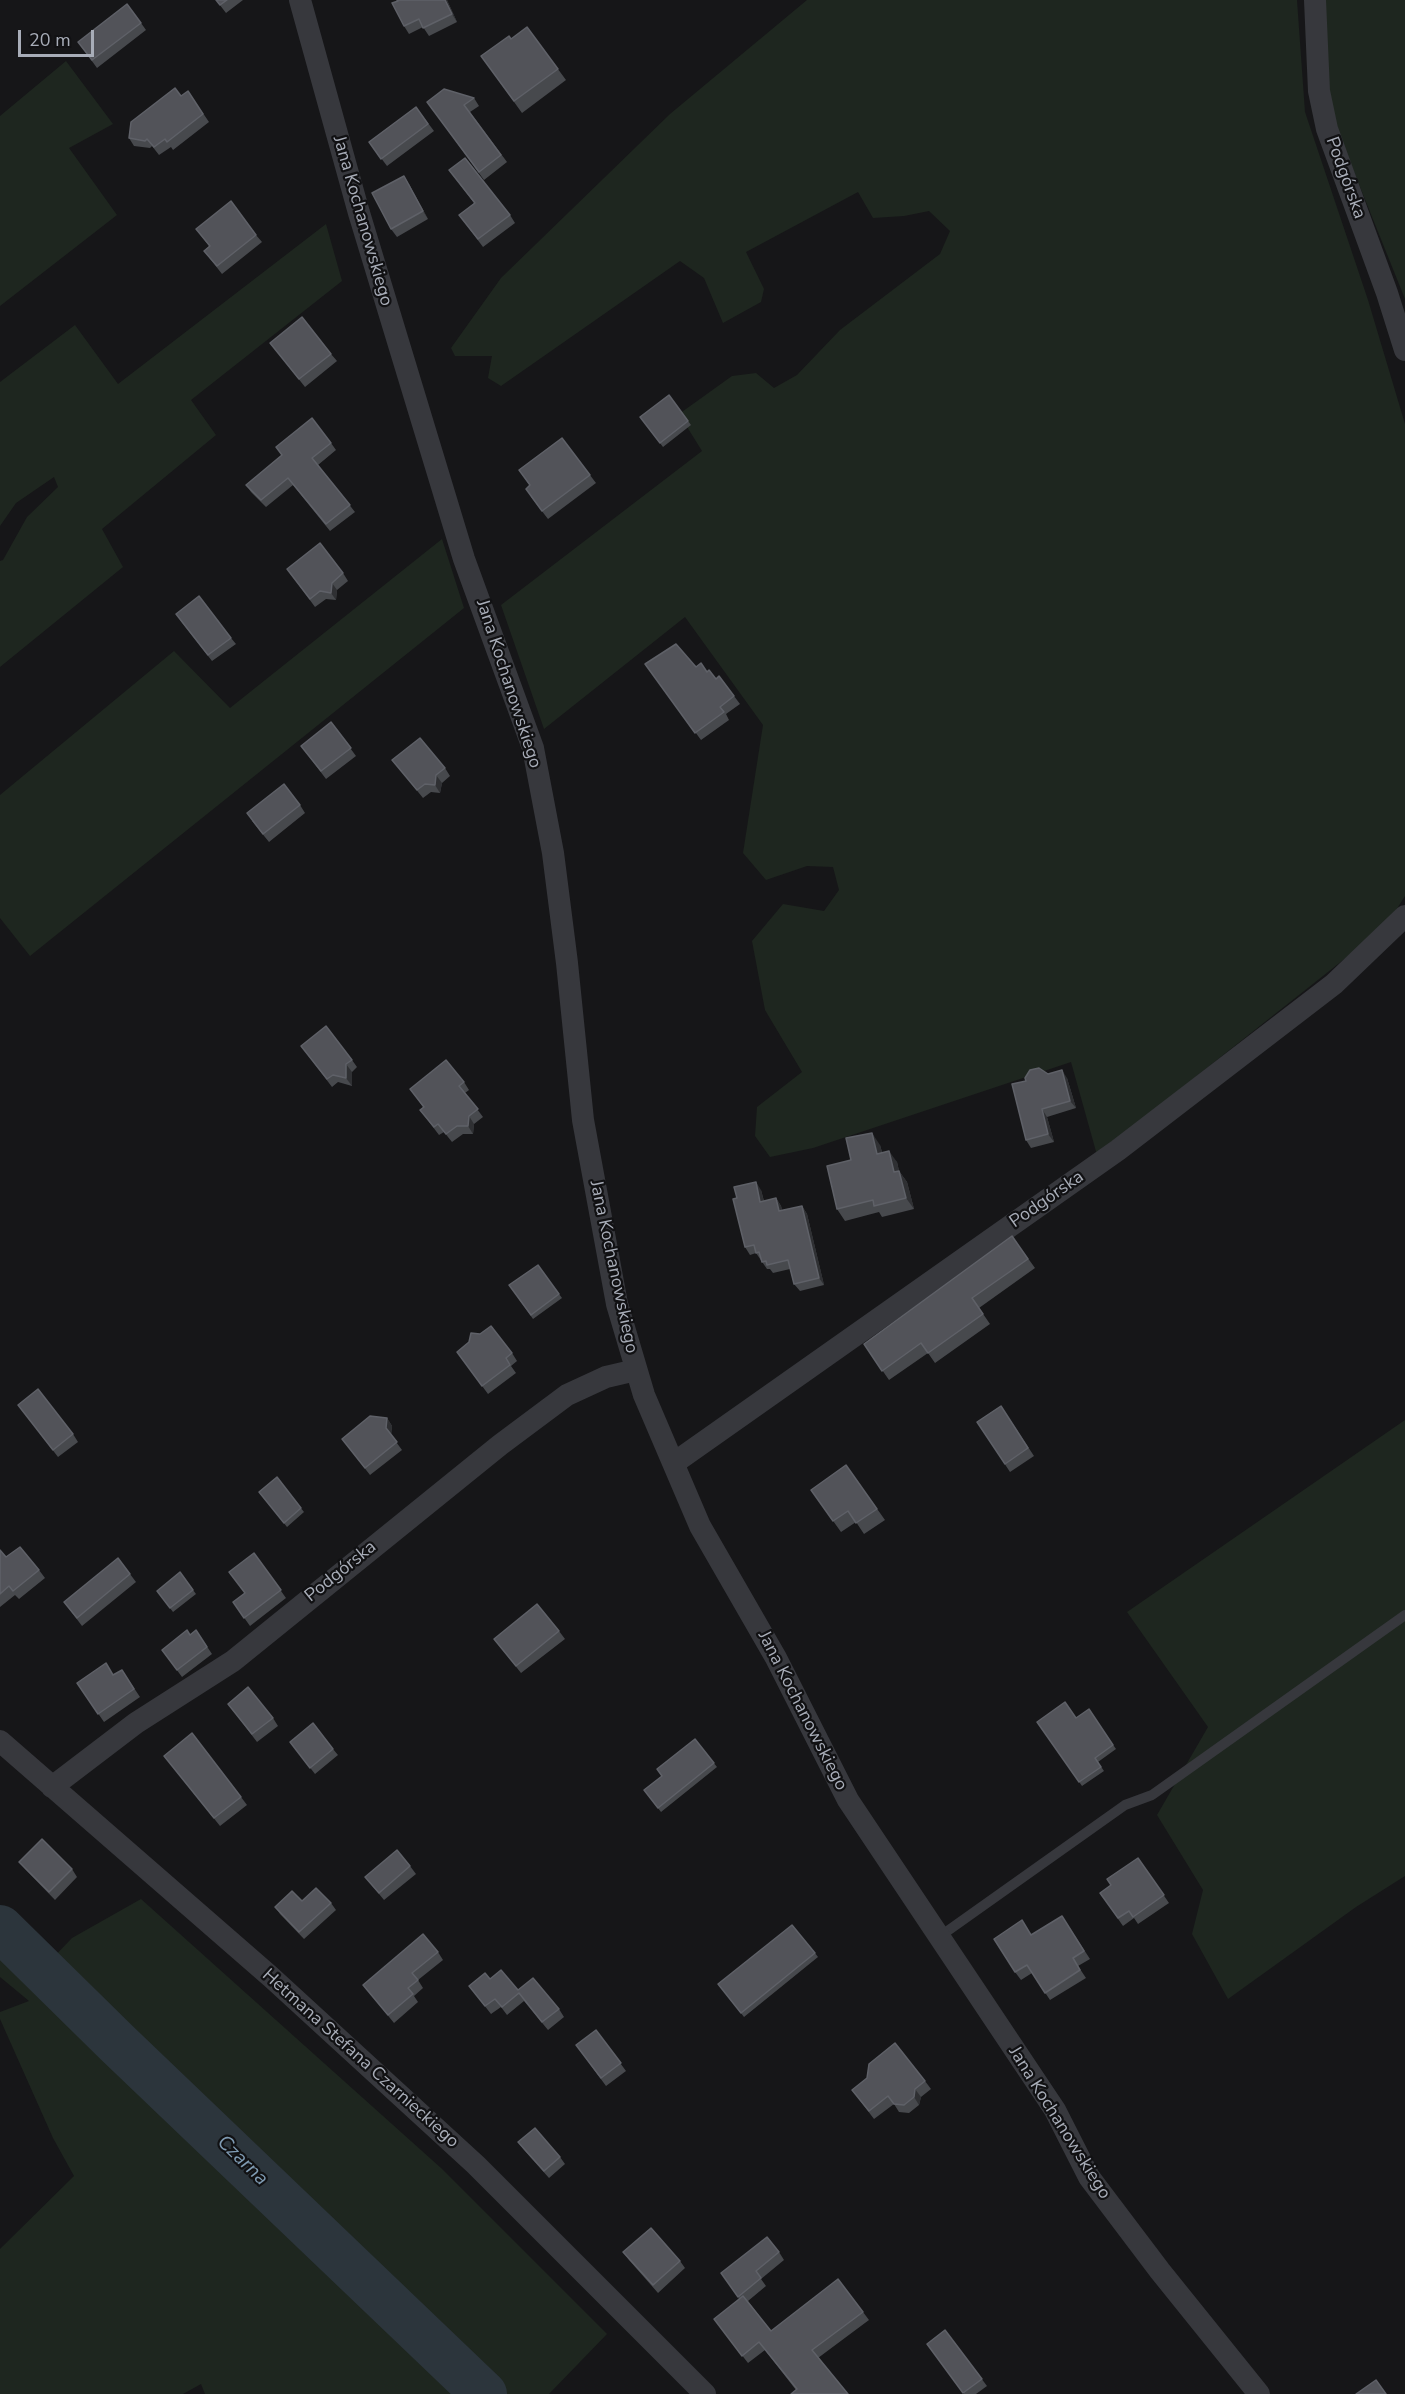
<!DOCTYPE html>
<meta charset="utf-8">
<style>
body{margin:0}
#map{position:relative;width:1405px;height:2394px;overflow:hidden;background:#161618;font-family:"Nunito Sans",sans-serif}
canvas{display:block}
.scale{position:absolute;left:18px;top:30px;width:76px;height:27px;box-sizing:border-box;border:3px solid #a8adb8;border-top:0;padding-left:8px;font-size:18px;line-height:21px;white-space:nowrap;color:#a8adb8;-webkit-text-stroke:4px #111113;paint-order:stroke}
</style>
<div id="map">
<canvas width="1405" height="2394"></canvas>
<div class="scale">20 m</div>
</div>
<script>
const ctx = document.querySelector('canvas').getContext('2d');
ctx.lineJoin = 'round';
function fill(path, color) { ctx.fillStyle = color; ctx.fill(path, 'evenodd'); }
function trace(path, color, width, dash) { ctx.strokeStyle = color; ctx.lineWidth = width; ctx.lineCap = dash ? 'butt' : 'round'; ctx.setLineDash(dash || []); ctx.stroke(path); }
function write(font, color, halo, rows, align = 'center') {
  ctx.font = font + ' "Nunito Sans",sans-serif'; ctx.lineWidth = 4.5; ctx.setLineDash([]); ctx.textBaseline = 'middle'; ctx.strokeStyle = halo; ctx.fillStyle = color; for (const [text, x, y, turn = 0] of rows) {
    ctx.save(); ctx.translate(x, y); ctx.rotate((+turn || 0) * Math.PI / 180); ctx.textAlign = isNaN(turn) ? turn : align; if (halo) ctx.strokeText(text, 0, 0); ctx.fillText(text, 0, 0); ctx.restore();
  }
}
fill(new Path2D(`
 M807,0h490l8,112 63,188 37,124v472l-19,30 -289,229 -26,-93 -258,86 -43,9 -15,-21 2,-29 45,-35 -37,-62 -13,-69 31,-37 41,7 15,-21 -6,-23 -26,-1 -41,14 -23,-27 20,-128 -78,-108 -141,112 -43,-124 201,-154 -23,-37 53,-38 24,-3 18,15 23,-13 43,-45 100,-76 10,-23 -21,-20 -25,5 -31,2 -15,-26 -112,60 18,37 -3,13 -38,21 -19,-45 -24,-17 -179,125 -13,-8 4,-22h-37l-4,-8 50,-70 169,-164z
 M1318,0h87v299l-57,-142 -25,-47z
 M66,61l47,63 -44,24 48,67 -117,91v-190z
 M326,224l16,57 -151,119 25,35 -114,94 21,38 -123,100v-106l3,-1 24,-43 31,-30 -4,-10 -38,26 -16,23v-144l75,-57 43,59z
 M442,539l22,69 -434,348 -30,-38v-123l174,-144 56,57z
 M1405,1420v456l-49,31 -128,92 -36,-65 11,-44 -46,-75 51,-88 -81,-115z
 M141,1899l300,269 166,166 -58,60h-55l-447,-430 25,-26z
 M0,1938l46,47 423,409h-264l-4,-10 -18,10h-183v-145l74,-73 -21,-38 -53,-119v-7l29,-11 -29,-24z`), '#1e261f');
trace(new Path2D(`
 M0,1928l117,115 367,351`), '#2c353c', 46);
trace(new Path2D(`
 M939,1937l186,-132 27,-10 253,-180`), '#37383d', 10);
trace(new Path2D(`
 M300,0l59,213 105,346 69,189 20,105 14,110 16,157 34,184 27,91 56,131 76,132 72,142 207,310 34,67 71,94 99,123
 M1315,0l4,91 8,38 60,164 18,57
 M674,1463l444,-313 216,-166 71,-68
 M0,1741l271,236 205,188 229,229
 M52,1787l84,-64 97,-62 267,-216 67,-50 39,-18 30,-7`), '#37383d', 22);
fill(new Path2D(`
 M216,0h27l-17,13z
 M397,0h50l10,22 -28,14 -6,-9 -14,7 -5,-8z
 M141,23l5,7 -49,38 -19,-26z
 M527,27l39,53 -44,33 -41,-57 30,-17z
 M188,91l21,31 -36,28 -2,-3 -12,8 -7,-9 -2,2 -16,-2 -5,-8z
 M474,98l5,8 -9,6 37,50 -23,18 -57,-78z
 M416,107l18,24 -47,35 -18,-24z
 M449,170l61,45 5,8 -32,24 -24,-32 15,-12z
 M409,184l19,35 -31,18 -6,-8z
 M196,229l60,6 6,7 -40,32 -18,-23 5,-5z
 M270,343l61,11 6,7 -32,26z
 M669,395l22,30 -28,22 -23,-30z
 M562,438l34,45 -48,36 -17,-22 -1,-11 -11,-16z
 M331,443l5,7 -18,15 37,47 -25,19 -37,-46 -27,22 -15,-15 -5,-7 36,-30 -6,-8z
 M287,569l56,4 5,8 -11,9 -1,10 -10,-1 -11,8z
 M180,620l51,18 5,6 -24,17z
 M645,664l51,3 11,5 9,7 3,-3 21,28 -14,10 3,6 -28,20z
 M331,722l25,34 -30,23 -25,-33z
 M392,760l53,8 5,8 -8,7 -2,10 -9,-1 -8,6z
 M300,805l5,8 -36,29 -17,-21z
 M301,1046l51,14 5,7 -5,5v14l-14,-4 -6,5z
 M1048,1074l19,4 9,30 -29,9 7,25 -23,6 -5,-8z
 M464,1082l5,8 -4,3 18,24 -9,7 -1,10h-10l-11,8 -8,-10 -5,3 -19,-25 3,-3 -13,-18z
 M880,1145l2,7 15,10 2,9 8,11 7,27 -32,8 -3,-5 -34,9 -8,-12 14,-49z
 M761,1190l3,11 12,-3 5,8 1,4 20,-4 5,8 17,71 -24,6 -6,-7 -4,-15 -17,4 -3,-4h-3l-11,-16 -6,2 -5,-8z
 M1012,1236l23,32 -56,40 11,16 -55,39 -7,-10 -39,27 -25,-36z
 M538,1265l24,33 -29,21 -24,-34z
 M457,1352l55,1 5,8 -6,5 5,7 -28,21z
 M18,1405l55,29 5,8 -20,15z
 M1001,1406l33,50 -24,16 -33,-50z
 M387,1418l5,8 -1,9 11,15 -32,25 -28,-36z
 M846,1465l39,55 -21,14 -8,-12 -15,10 -30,-42z
 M277,1477l27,35 -17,15 -28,-35z
 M0,1550l6,7 33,13 6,8 -26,21 -4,-4 -15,12z
 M254,1553l32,45 -36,28 -17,-24 12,-9z
 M180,1572l16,22 -23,18 -16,-21z
 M130,1574l6,8 -54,44 -18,-24z
 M196,1630l16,24 -30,23 -20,-27 28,-15z
 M559,1631l6,8 -44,34 -27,-34z
 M122,1670l18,27 -36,25 -27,-39 37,-8z
 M228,1704l45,14 5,8 -21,16z
 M1089,1709l27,40 -18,13 6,9 -22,15 -45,-64 39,-4z
 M695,1739l22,28 -56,45 -17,-22 18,-14z
 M290,1742l43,7 5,6 -23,19z
 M164,1756l77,41 6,8 -27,21z
 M1138,1858l31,45 -31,21 -4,-6 -11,8 -23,-33 11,-8z
 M19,1862l53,7 5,8 -22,23 -30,-31z
 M410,1866l6,8 -32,26 -19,-23z
 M302,1901l29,2 5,7 -32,29 -24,-25 -5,-7z
 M1062,1916l28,43 -12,7 8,12 -36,22 -18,-27 -11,7 -6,-8 17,-37z
 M438,1952l5,8 -25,20 5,8 -9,8 4,6 -24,21 -31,-38z
 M815,1953l3,4 -74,60 -26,-33z
 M490,1979l28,11 41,19 5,8 -16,13 -24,-29 -17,14 -6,-8 -10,7 -22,-28z
 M596,2030l30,41 -20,15 -30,-41z
 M925,2081l6,8 -10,8 -2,8 -10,8 -10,-1 -5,-8 -20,15 -16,-21z
 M518,2142l42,15 5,7 -16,14 -25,-28z
 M623,2252l57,9 5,7 -27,25 -29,-33z
 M779,2252l5,8 -23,19 5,7 -18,15 23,30 92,-19 6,8 -51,38 -22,32 -31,-40 -17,13 -29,-37 20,-28 -18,-25z
 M945,2330l42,56 -11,8h-12l-37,-50z`), '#47494d');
fill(new Path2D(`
 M445,0h2l10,22 -5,-8z
 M404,176l5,8 19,35 -5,-8z
 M332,583l5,7 -1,10 -5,-7z
 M436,775l6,8 -2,10 -5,-8z
 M346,1064l6,8v14l-6,-8z
 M1062,1070l5,8 9,30 -6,-7z
 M1042,1109l5,8 7,25 -6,-8z
 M469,1116l5,8 -1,10 -5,-8z
 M872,1133l8,12 5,20 -8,-11z
 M889,1151l8,11 5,22 -8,-12z
 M899,1171l8,11 7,27 -8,-11z
 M756,1182l5,8 5,20 -6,-8z
 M776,1198l5,8 4,13 -6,-8z
 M802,1206l5,8 17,71 -5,-7z
 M387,1418l5,8 -1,10 -5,-8z
 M915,2089l6,8 -2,8 -5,-8z`), '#2f3033');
const building = new Path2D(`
 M216,0h11l-7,5z
 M397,0h48l7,14 -29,14 -4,-9 -15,7 -12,-23 6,-2z
 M127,4l14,19 -49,37 -14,-18z
 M527,27l31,42 -44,32 -33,-45 28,-20 2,3z
 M175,88l6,8 7,-5 15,23 -36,28 -2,-3 -11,8 -7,-8 -2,2 -16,-3 2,-16z
 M444,89l30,9 -10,7 37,50 -22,17 -52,-70z
 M416,107l12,17 -47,35 -12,-17z
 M465,158l45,57 -32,24 -19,-24 16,-12 -26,-33z
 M404,176l19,35 -32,18 -19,-36z
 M231,201l25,34 -39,31 -13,-15 6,-5 -14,-17z
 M302,317l29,37 -32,25 -29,-36z
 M669,395l19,26 -28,22 -20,-26z
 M312,418l19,25 -19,15 38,47 -24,19 -38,-46 -27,22 -15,-15 36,-30 -6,-8z
 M562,438l28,37 -48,36 -16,-22 4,-4 -11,-15z
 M320,543l23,30 -11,10 -1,10 -11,-2 -10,8 -23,-30z
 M199,596l32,42 -23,17 -32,-41z
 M676,644l20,23 5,-4 6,9 2,-2 7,9 3,-3 15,20 -14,11 4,5 -29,21 -50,-69z
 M331,722l20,26 -30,23 -20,-25z
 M420,738l25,30 -9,7 -1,10 -10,-1 -8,6 -25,-30z
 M284,784l16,21 -37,29 -16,-21z
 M326,1026l26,34 -6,4v14l-13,-3 -6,4 -26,-33z
 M446,1060l18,22 -5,4 19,23 -9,7 -1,10h-11l-11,8 -8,-10 -4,3 -14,-17 4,-3 -14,-18z
 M1039,1068l9,6 14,-4 8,31 -28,8 6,25 -22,6 -14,-56 14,-3 -1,-3 5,-8z
 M872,1133l5,21 12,-3 5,21 5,-1 7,27 -32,8 -1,-6 -36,9 -10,-43 24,-6 -5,-22z
 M756,1182l4,20 16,-4 3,13 23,-5 17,72 -25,6 -6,-24 -21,5 -1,-4 -4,1 -3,-10 -3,1 -2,-8 -9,2 -12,-48 4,-1 -3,-11z
 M1012,1236l16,23 -56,39 11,16 -55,39 -7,-10 -39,28 -18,-27z
 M538,1265l21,29 -28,21 -22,-30z
 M491,1326l21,27 -6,5 4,7 -28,21 -25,-34 12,-10 2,-9 9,1z
 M38,1389l35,45 -20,16 -35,-45z
 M1001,1406l27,42 -23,16 -28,-42z
 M370,1416l17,2 -1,10 11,14 -32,26 -23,-29z
 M846,1465l31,44 -21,14 -8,-12 -15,10 -22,-31z
 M277,1477l24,31 -17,15 -25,-31z
 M20,1547l19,23 -26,21 -4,-5 -9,8v-44l6,7z
 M254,1553l27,37 -37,28 -11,-16 12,-9 -16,-21z
 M118,1558l12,16 -53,44 -13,-16z
 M180,1572l13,18 -23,18 -13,-17z
 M537,1604l22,27 -43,35 -22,-27z
 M187,1630l3,5 6,-5 11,17 -30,23 -15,-20z
 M106,1663l7,12 9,-5 12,19 -36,25 -21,-31z
 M248,1687l25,31 -21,16 -24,-30z
 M1065,1702l11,16 13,-9 24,36 -18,13 6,9 -22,15 -42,-60z
 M313,1723l20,26 -23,19 -20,-26z
 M192,1733l49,64 -27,21 -50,-62z
 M695,1739l19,24 -56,45 -14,-18 18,-14 -5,-7z
 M42,1839l30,30 -23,23 -30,-30z
 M397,1850l13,16 -31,27 -14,-16z
 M1138,1858l26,37 -31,22 -4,-6 -11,7 -18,-25 11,-8 -4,-6z
 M316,1888l15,15 -32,29 -24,-25 17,-16 10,10z
 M1062,1916l22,35 -11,7 7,12 -35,23 -18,-28 -12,7 -21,-33 28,-19 9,15z
 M792,1925l23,28 -74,60 -23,-29z
 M423,1934l15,18 -26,21 6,7 -10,8 5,6 -25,21 -25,-30z
 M501,1970l17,20 15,-12 26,31 -17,13 -23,-29 -17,14 -7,-8 -10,7 -16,-20 16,-13 5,6z
 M596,2030l25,33 -20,15 -25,-33z
 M895,2043l30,38 -10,8 -1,8 -10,8 -10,-1 -6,-8 -19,15 -17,-21 15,-12 2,-14z
 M535,2128l25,29 -16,14 -26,-29z
 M651,2228l29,33 -27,24 -30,-33z
 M767,2237l12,15 -23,19 5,7 -23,19 -17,-24z
 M838,2279l25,33 -51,38 36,44h-57l6,-5 -38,-47 -17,14 -28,-37 29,-23 28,35z
 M945,2330l37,49 -19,14 -36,-49z
 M1376,2380l10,14h-30z`);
fill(building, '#525359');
trace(building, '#5f6168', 1.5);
write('18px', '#a8adb8', '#111113', [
 ["Podgórska",1345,178,70],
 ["Jana Kochanowskiego",362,221,74],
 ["Jana Kochanowskiego",508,684,72],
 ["Podgórska",1047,1200,-35],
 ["Jana Kochanowskiego",613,1267,78],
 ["Podgórska",341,1572,-39],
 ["Jana Kochanowskiego",802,1711,63],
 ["Hetmana Stefana Czarnieckiego",360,2059,42],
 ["Jana Kochanowskiego",1059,2123,58]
]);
write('italic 20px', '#7f9bb3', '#111113', [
 ["Czarna",242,2161,44]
]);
</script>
